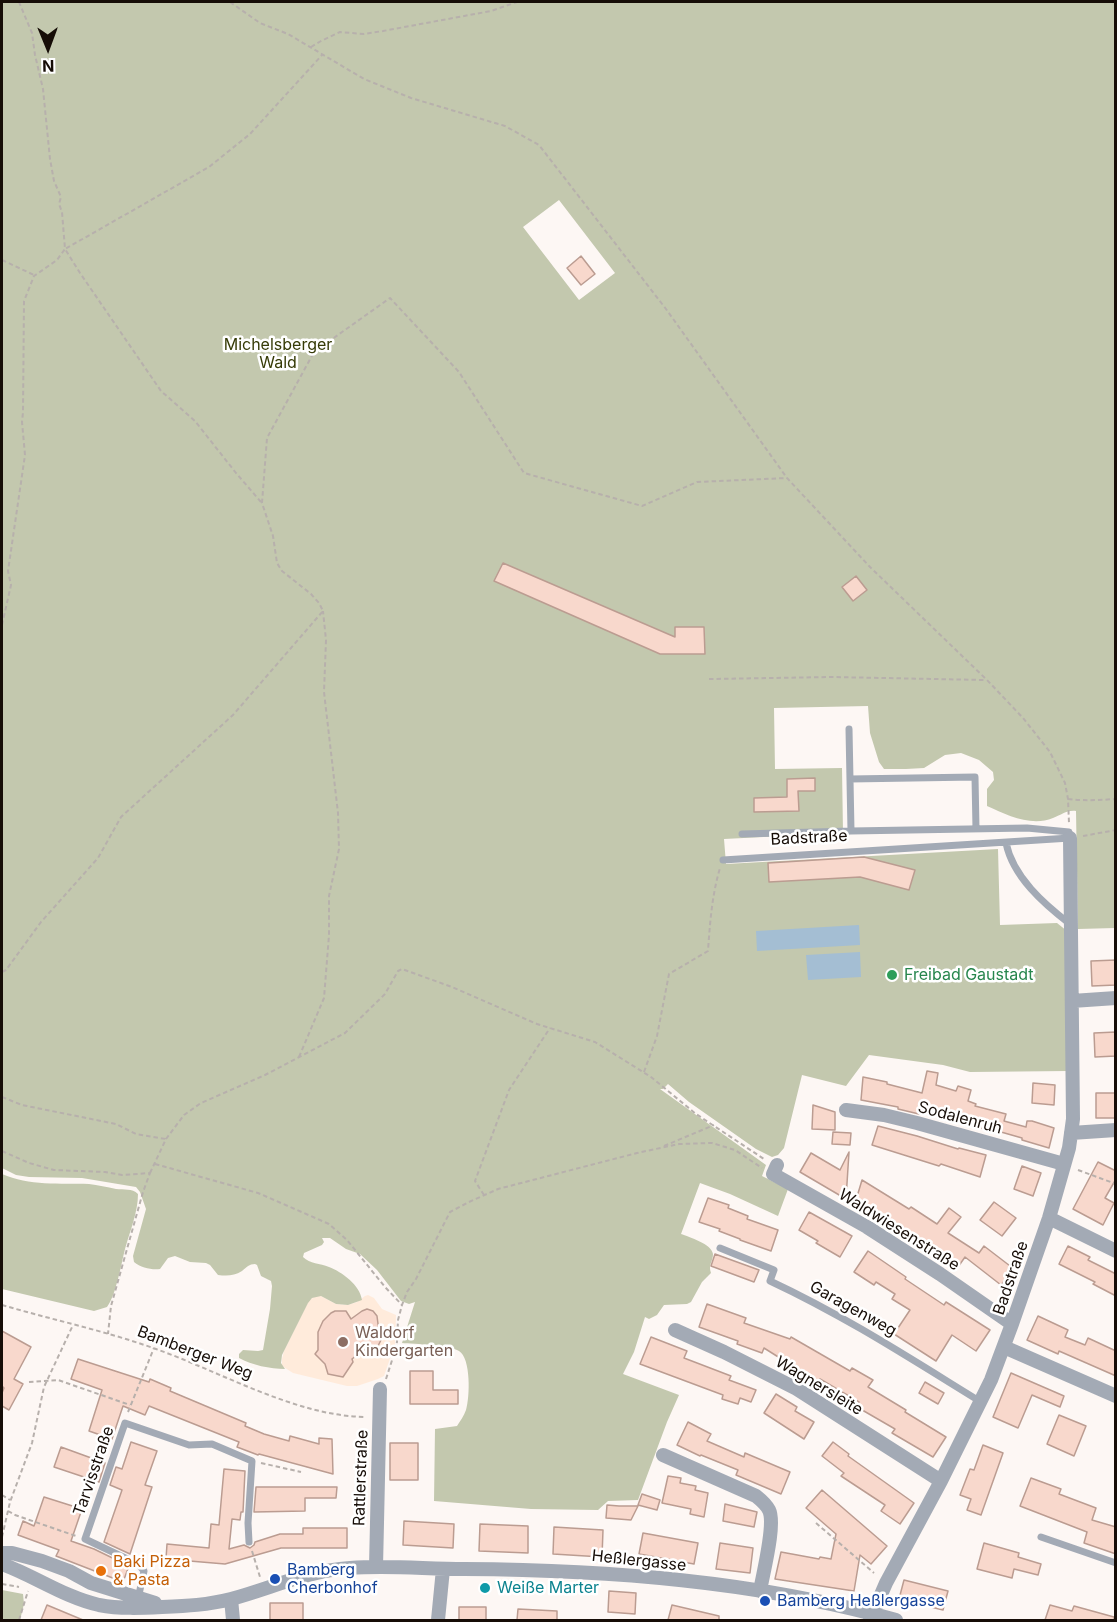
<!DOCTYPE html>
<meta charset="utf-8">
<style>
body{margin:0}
#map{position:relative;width:1117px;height:1622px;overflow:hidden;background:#fdf7f4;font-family:Inter,sans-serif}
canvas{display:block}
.frame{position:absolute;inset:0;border:3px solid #160d07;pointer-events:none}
.north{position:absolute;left:18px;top:18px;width:60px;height:60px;-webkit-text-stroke:4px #fff;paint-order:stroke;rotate:179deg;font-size:16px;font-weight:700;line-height:24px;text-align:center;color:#160d07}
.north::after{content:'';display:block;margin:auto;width:21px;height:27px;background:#160d07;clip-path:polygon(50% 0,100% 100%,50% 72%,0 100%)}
</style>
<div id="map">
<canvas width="1117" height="1622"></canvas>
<div class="frame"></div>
<div class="north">N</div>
</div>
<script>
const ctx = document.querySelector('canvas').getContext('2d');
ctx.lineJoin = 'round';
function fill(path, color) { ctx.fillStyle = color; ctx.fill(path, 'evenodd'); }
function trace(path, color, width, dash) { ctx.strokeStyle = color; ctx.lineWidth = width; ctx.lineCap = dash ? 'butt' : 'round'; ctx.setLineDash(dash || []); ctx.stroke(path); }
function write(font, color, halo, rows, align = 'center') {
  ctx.font = font + ' Inter,sans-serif'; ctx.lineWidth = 5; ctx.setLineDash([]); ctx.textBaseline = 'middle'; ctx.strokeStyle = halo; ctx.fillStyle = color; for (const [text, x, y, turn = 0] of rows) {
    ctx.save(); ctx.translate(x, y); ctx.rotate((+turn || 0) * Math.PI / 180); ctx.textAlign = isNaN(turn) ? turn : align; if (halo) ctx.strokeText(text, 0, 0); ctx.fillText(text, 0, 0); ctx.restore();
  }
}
fill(new Path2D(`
 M368,1295l6,3 8,11 14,6 -1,29 -11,32 -6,3 -21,7h-10l-54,-13 -11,-7v-7l2,-8 25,-51 7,-4h5l15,8 12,1 9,-3 8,-6z`), '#ffebdb');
fill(new Path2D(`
 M2,2h1113v926l-37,1 -2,-118c-10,-1 -14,4 -23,7 -22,9 -46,-3 -66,-12v-17l7,-9 -1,-8 -14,-12 -18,-7 -16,2 -21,13 -18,1h-22l-5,-7 -9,-29 -2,-27 -94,2 1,61 67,-1 1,65 -119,6 2,25 272,-15 2,76 57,-2 10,8 1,140 -98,1 -27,-7 -74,-10 -23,31 -44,-11 -18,73 -6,7 -6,2 -16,-8 -67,-47 -21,-18 -5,5h-3l106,76 -4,11 26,13 -10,27 -48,-22 -30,-11 -19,51c8,3 31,10 32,20 0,8 -5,10 -2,19l-9,9 -11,20 -4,2 -23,1 -7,10 -8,4 -4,-2 -11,35 -11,22 56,21 -12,27 -29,78 -30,1 -10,9 -67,-1 -97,-8 1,-72 22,-3c3,-5 7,-10 9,-16 4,-13 5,-52 -7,-59 -9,-6 -45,-7 -57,-8l13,-41 -6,2 -8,-3 -24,-31 -17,-16 -14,-5 -16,-11h-8l2,4 -2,3 -18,8 -1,4c7,7 17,6 26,10 13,5 31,18 33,33l-14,5 -12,-1 -15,-8 -9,2 -4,5 -26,52 -1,8 4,6c-15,0 -33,-4 -46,-11v-4l4,-4 15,1 5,-1 7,-41 2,-23 -1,-5 -10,-5 -4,-11 -2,-1c-6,0 -8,3 -13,7 -8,5 -15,5 -24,4l-8,-10 -4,-2 -16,-1 -15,-6 -7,2 -8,11c-8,1 -19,-1 -26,-7l-1,-6 13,-47 -6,-17 -4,-5 -54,-9 -53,-1 -13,-2 -14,-7zM559,200l56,73 -36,27 -56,-73z
 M2,1174c27,12 58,9 87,10 9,1 18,3 27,5 8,1 16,-1 22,5 0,18 -8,37 -13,55 -4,16 -9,46 -18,58l-13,4 -92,-22z
 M2,1590l21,4 1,10 -4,16h-18z`), '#c3c8ae');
fill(new Path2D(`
 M859,925l1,20 -103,6 -1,-20z
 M860,952l1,25 -53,3 -2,-25z`), '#a4bed3');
const building = new Path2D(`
 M581,256l14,18 -14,11 -14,-17z
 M503,563l172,74v-10h29l1,27h-45l-166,-73z
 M856,576l11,14 -14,11 -11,-14z
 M815,778v13h-17l1,20 -45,1v-14l33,-1v-18z
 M864,857l51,13 -6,20 -49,-13 -91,5 -1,-19z
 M1116,960v25l-24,1 -1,-25z
 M1116,1032v24l-21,1 -1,-24z
 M927,1071l11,2 -2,12 20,6 2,-5 13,4 -3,11 8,3 -1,2 31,8 -2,7 22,6 1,-6h5l22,7 -5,20 -27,-8v-2l-21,-6 -1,2 -80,-25 -1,5 -21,-5v-2l-37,-7 2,-23 24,5v2l35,9z
 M1033,1083l22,2 -1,20 -22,-2z
 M1096,1093h20v25h-20z
 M813,1105l22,7v18l-23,-1z
 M878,1126l39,10 41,13 1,-1 27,7 -6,22 -39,-13 -2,2 -67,-21z
 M833,1132l18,1 -1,12 -18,-1z
 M849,1152l-3,47 -46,-27 11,-19 29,17z
 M1098,1162l18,9v8l-11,19 9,5 -11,22 -30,-16z
 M1022,1166l19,7 -8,23 -19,-7z
 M862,1180l47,29 2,-2 26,17 12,-16 12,9 -13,16 31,20 5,-7 30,23 -13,16 -36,-28 -7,10 -26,-17 1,-1 -77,-49z
 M708,1198l21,7 -1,3 20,8 -1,3 31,11 -7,21 -31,-11v-1l-21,-8 1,-2 -21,-7z
 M994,1202l22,16 -14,18 -22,-16z
 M809,1212l43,24 -12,21 -24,-14 2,-2 -19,-11z
 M1068,1246l22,11 -2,3 28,14v22l-23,-12 2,-2 -36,-18z
 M868,1251l38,26 -1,2 39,26 2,-3 44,28 -14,21 -24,-16 -16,26 -42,-27 16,-24 -18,-11 3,-5 -19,-12 -2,3 -20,-13z
 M715,1254l44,16 -5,12 -43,-16z
 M707,1304l39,14 -2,5 46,16 1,-2 59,34 2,-3 21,12 -5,7 38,23 -1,2 41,25 -13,20 -41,-24 3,-4 -38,-22 2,-5 -39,-23 -2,3 -54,-34 -2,5 -25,-9 1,-3 -39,-14z
 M367,1309l6,2 4,5 2,16 2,2v6l-4,8 -15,3 -10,8 1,3 -10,15 -15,-3 -3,-10 -10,-10 3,-4v-18l5,-11 8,-8 4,-2h11l5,8 11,-8z
 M1038,1316l30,14 -3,7 20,8 3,-7 28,13v25l-57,-25 -1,3 -31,-14z
 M2,1331l29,16 -17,32 9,5 -14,26 -7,-4v-13l2,-5 -2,-2z
 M651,1337l36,14 -3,7 47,18 -2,4 27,10 -5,12 -11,-4 -2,6 -16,-5 1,-4 -83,-31z
 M78,1359l71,23 1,-3 21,9 -1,3 76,32 -1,3 19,8 25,7 1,-5 29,8v-6l13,1 1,35 -74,-20 -1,1 -21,-8 2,-5 -90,-36 -4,9 -22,-9 -11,33 -23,-8 13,-41 -31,-11z
 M410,1371h23v19h25v14h-48z
 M1011,1373l53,23 -4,11 -28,-12 -14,33 -25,-11z
 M925,1382l19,11 -6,11 -19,-11z
 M776,1394l21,13 -2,4 19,11 -10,17 -40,-26z
 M1059,1415l27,11 -12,30 -27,-12z
 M688,1422l23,12 -4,7 37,16 1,-4 45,19 -9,22 -45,-19 2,-5 -37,-15 -1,1 -23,-11z
 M131,1442l26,9 -12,34 7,2 -22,67 -26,-12 18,-52 -12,-5 6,-18 6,2z
 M833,1442l16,12 -1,2 66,47 -14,21 -19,-13 4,-6 -44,-29 3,-3 -22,-17z
 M390,1443h28v37h-28z
 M983,1445l20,8 -22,62 -14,-5 4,-11 -11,-4 10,-26 4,1z
 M61,1447l44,16 -6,19 -45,-15z
 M224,1469l21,2 -2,41h-2l-1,8 -8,-1 -3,30 15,-4 6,3 4,-3 1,-3 25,-8h23v-6h44v20h-66l-56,16 -59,-5 1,-15 42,4 2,-24 8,1z
 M668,1476l13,2 -1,5 16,3 -1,4 13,3 -4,24 -14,-3 1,-5 -29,-6z
 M1031,1478l30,11 -2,5 37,14 -4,12 24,7v27l-32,-11 3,-11 -67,-26z
 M256,1487h81l-1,11h-31v13l-51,1z
 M822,1490l65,56 -16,18 -11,-9 -6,36 -79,-12 6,-27 38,7 1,-2 11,2 5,-25 -30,-26z
 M642,1494l18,6 -3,10 -19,-5z
 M44,1497l38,12 -11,32 23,8 35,17 -6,16 -67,-26 3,-6 -41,-15 5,-14 11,5z
 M725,1504l32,8 -3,15 -31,-6z
 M607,1505l12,1h19l-7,14 -25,-2z
 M404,1521l50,3 -1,24 -50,-3z
 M480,1524l48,2v27l-49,-2z
 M554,1527l49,3 -1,27 -49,-3z
 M643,1533l55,10 -4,21 -55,-10z
 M720,1543l33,5 -3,25 -34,-4z
 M984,1543l35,10 -1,4 23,7 -3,11 -24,-6 -2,9 -35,-9z
 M904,1580l44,11 -5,19 -44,-11z
 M609,1591l27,2 -1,21 -27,-2z
 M270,1603h33v17h-33z
 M47,1605l36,15h-42z
 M672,1605l47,11v4h-51z
 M1050,1605l22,6 2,-5 40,11v3h-69z
 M459,1607h27v13h-27z
 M518,1609l39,2v9h-40z`);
fill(building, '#f8d8cc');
trace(building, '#bb9c91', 1.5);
trace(new Path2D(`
 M230,2l30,21 28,11 76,45 47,19 94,28 34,19 127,164 121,169 83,89 117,113 36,38 27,34 15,31 3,16 1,24
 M311,47l10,-6 19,-9 24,2 19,-3 108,-20 26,-9
 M2,260l32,15
 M261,502l-25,-29 -41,-52 -34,-30 -81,-118 -15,-24 144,-82 41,-33 73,-80
 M2,625l9,-40 -3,-14 17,-116 -3,-33 1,-10 1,-111 10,-25 23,-16 8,-11 -3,-37 -3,-8 2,-7 -7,-16 -4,-22 -7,-70 -8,-34 -3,-22 -13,-31
 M709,679l123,-2 153,3
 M1068,799c16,2 32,1 48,0
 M1083,836l33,-6
 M2,972l4,-2 35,-48 57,-64 23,-41 112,-102 90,-104 -4,-8 -8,-9 -29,-23 -5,-8 -4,-27 -11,-33 5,-65 47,-86 76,-54 69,74 65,101 118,33 55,-24 90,-4
 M299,1057l25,-59 5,-63v-39l10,-47 -1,-36 -14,-121 2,-52 -3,-29
 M644,1072l13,-36 12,-62 39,-23c2,-29 4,-56 12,-83
 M2,1097l20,8 94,19 20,10 30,5
 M664,1146l50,-21
 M2,1151l27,12 25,7 51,2 17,3 28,-2 -7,19 -32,114 -3,28
 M155,1164l103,29 71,31 18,16 38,47 17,18
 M1078,1170l38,14
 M150,1173l16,-34 18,-24 17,-12 64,-28 80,-42 40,-39 13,-23 4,-2 50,18 85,37 58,18 56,35 45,37 68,45
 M484,1195l-9,-14 34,-91 41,-62
 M2,1305c51,15 104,26 154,44 65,23 140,67 209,68
 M386,1379l9,-28 2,-9 1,-22 4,-15 5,-13 9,-13 34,-67 19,-10 29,-13 139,-36 42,-9 33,-1 23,7 27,18
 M29,1382l29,-2 72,25
 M128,1412l26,-64
 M261,1463l40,9
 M2,1495l8,5
 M8,1511l7,4 61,21
 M816,1523l58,50
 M2,1537l8,-35 22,-59 12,-56 29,-62
 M252,1551l8,26
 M2,1584l17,3
 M19,1620l9,-29`), '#b7b0ac', 2, [4.5, 3]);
trace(new Path2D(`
 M850,779l125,-2 1,52
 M742,834l109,-3
 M1006,843c7,34 38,61 64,81
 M723,860l347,-22 -1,-6 -42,-4 -176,3 -2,-102
 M720,1248l54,22 -4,11c75,35 141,78 211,121
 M1041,1537l75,26
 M138,1599l6,-28 -6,-7 -53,-25 40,-116 64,22 23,-1 40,17 -4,62 1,19`), '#a3aab5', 7);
trace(new Path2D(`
 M1072,1001l44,-3
 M846,1110l38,5 33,8 147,41
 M1071,1133l45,-3
 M777,1165l-4,9 94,53 73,47 72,50
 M1049,1218l67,33
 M675,1330l49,22 73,37 144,92
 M1004,1347l112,49
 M663,1455l93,41c5,4 10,8 13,14 7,14 -6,63 -9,81
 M2,1553h10l30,8 27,10 22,12 64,20
 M2,1564c33,12 62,33 97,41 21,4 42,3 63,2 24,-1 46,-2 69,-8 41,-11 75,-28 119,-31 38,-3 76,1 114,1 145,1 292,12 432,51
 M376,1567l4,-178
 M231,1599l2,21
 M438,1620l5,-51
 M870,1620l16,-37 55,-102 50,-101 21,-56 37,-106 20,-70 4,-29 -3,-281`), '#a3aab5', 14);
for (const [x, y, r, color] of [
 [892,975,6,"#2e9e5b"],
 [343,1342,6,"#8d6e63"],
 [101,1571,6,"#e8710a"],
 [275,1579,6,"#1a4fb4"],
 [485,1588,6,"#0f9aa8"],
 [765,1601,6,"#1a4fb4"]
]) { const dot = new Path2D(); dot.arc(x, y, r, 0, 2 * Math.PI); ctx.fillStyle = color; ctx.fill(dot); trace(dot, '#fff', 2); }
write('16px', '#363b07', '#fff', [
 ["Michelsberger",278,345],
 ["Wald",278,363]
]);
write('16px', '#160d07', '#fff', [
 ["Badstraße",809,838,-3],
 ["Sodalenruh",960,1118,15],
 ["Waldwiesenstraße",899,1230,32],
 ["Badstraße",1011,1278,-71],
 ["Garagenweg",853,1309,29],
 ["Bamberger Weg",195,1353,21],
 ["Wagnersleite",819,1386,31],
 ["Tarvisstraße",94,1471,-71],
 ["Rattlerstraße",361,1478,-88],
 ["Heßlergasse",639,1561,6]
]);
write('16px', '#27864d', '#fff', [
 ["Freibad Gaustadt",904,975]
], 'left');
write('16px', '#785e54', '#fff', [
 ["Waldorf",355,1333],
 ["Kindergarten",355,1351]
], 'left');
write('16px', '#c56008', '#fff', [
 ["Baki Pizza",113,1562],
 ["& Pasta",113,1580]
], 'left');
write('16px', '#164399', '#fff', [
 ["Bamberg",287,1570],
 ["Cherbonhof",287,1588],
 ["Bamberg Heßlergasse",777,1601]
], 'left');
write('16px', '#0d838f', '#fff', [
 ["Weiße Marter",497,1588]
], 'left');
</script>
